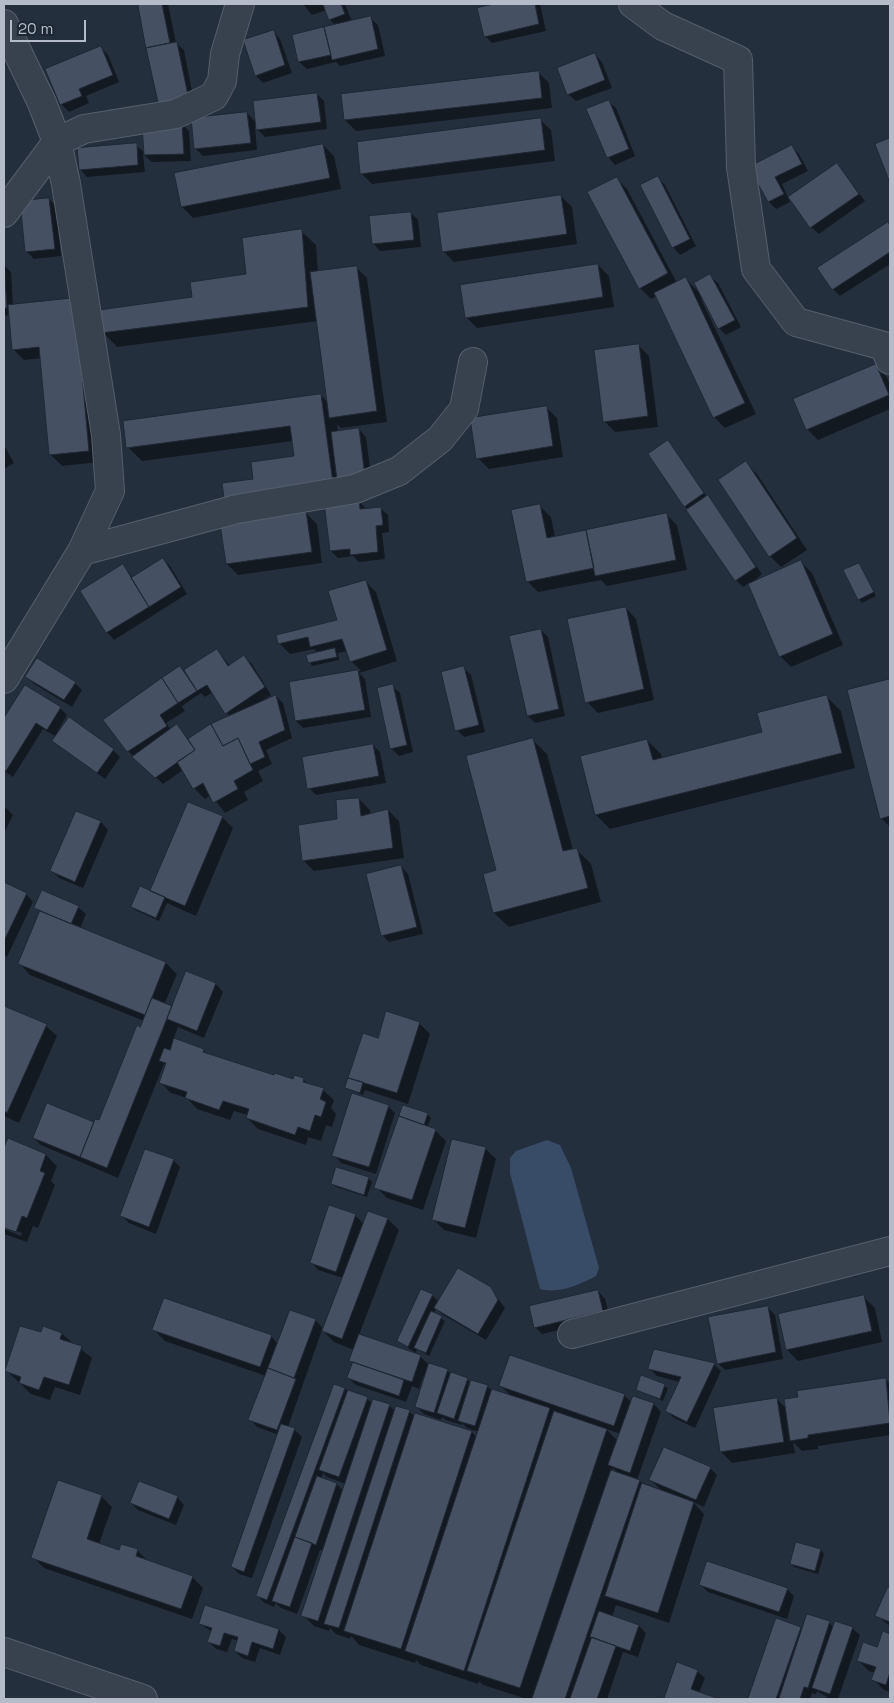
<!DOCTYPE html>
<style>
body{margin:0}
#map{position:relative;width:894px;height:1703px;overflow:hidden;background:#242f3e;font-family:"Space Grotesk",sans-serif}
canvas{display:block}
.frame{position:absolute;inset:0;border:5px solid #b4bcc9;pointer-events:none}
.scale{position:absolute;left:10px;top:20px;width:76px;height:22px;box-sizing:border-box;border:2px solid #b4bcc9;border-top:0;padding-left:6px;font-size:15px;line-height:18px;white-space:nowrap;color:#b4bcc9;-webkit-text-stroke:4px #1d2633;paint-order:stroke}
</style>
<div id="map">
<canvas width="894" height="1703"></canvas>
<div class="frame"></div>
<div class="scale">20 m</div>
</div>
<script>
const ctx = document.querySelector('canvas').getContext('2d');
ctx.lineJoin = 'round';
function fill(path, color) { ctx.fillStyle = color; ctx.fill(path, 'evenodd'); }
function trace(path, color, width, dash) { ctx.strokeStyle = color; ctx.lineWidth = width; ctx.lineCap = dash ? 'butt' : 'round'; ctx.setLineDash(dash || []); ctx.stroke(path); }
fill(new Path2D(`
 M547,1140l13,5 11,23 28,100 -3,8c-18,9 -36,18 -56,13l-30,-116v-15l6,-7z`), '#394c67');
fill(new Path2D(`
 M139,4h29l8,39 8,7 11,57 -35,-1z
 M303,4h42l7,18 18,-4 8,7 7,31 -45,10 -4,-4 -29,7 -8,-7 37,-36 -6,-6 -3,-10 -15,5z
 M500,4h40l6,27 -54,12 -7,-7 -7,-27z
 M273,31l7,8 12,34 -29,10 -7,-7z
 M100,47l8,8 11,27 -33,14 3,7 -20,9 -8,-8z
 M595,55l7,7 10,26 -36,13 -8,-7z
 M538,72l11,11 3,25 -196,23 -11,-11z
 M317,94l7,7 3,28 -62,8 -10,-10 2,23 -54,6 -7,-7 51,-36 10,10z
 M608,101l8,7 19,48 -20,9 -7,-8z
 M540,120l11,10 4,31 -183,23 -11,-11z
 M182,124l7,7 2,30 -39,1 -9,-8 2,18 -58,5 -7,-8 56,-24 9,8z
 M323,145l11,11 7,33 -148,29 -11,-11z
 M792,147l7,7 9,17 -26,13 8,18 -14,7 -7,-7 -18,-35z
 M836,164l29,37 -46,33 -8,-7z
 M616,178l11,11 50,94 9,-4 13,13 11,-16 8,7 23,44 -15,8 -7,-7 -16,-30 -2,1 55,115 -31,14 -11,-11 -57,-121 -6,3 -11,-11z
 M658,178l7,7 31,61 -16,9 -7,-8z
 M561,196l11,11 5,37 -123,18 -11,-11z
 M49,199l7,7 5,50 -27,3 -7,-7z
 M411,213l7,7 3,27 -41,4 -7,-8z
 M888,223l2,2v39l-50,32 -7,-7z
 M301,231l15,14 2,27 38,-5 11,11 20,144 -46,6 -4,-4 1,8 21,-3 7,8 6,46 -132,29 -15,-15 70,-40 -2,-16 -151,20 -14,-14 193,-52 7,8 -10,-82 -201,26 -14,-15 91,-33 53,-24z
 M4,265l7,7 2,33 61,-5 25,162 -37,4 -11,-11 -9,-97 -18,2 -11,-11 -3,-34 -6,1z
 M598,265l11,11 5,31 -137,21 -11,-11z
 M638,345l11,11 9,71 -43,5 -11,-11z
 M876,366l11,11 3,9v23l-72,31 -11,-11z
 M546,407l11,11 6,39 -74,12 -11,-11z
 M668,442l94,132 -10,9 49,-21 11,11 31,72 -52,22 -11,-11 -31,-73 -6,4 -7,-7 -51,-74z
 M4,445l10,18 -10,6z
 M746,463l11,11 50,76 -26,17 -11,-11z
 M358,500l8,9 14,-1 8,7 1,17 -7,1 3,26 -26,3 -6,-6 -15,2 -7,-7z
 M540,506l11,11 4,20 111,-23 11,11 10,45 -80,16 -6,-6 -63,12 -11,-11z
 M306,513l11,11 5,39 -84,12 -11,-11z
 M163,559l7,7 17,28 -73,46 -7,-8 16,-66 10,12z
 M859,564l17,32 -14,7 -3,-4z
 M365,581l11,11 21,69 -38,12 6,6 6,38 -68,11 -7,-7 -6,-38 71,-12 -10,-10 -3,-10 -10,2 1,7 -27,6 -5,-10 11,-3 -4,-4 -24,5 -11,-11 60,-23z
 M626,608l10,11 18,81 -56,13 -11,-11z
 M541,630l7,7 17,79 -30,7 -7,-7z
 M217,650l13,16 14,-9 8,7 19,31 -10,6 15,-5 7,7 9,35 -26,12 6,14 -14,7 5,10 -19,11 4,8 -23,13 -14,-18 -6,4 -11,-11 -11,-18 -20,14 -35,-33 -24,-31 76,-53 4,4zM213,692l17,25 -41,23 -12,-14 -6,4 -5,-7 19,-12 -3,-5 19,-13 4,4z
 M464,668l7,7 14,57 -21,5 -7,-7z
 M27,677l48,6 7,7 -10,17 -38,-23z
 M890,680v147l-9,-9 -32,-127z
 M25,686l35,22 7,7 -12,21 -12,-7 -30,48 -9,-6v-51z
 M392,686l8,7 13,59 -14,4 -8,-8z
 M827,697l14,14 14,57 -245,61 -14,-14 -14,-58 65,-17 14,14 1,5 102,-26z
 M533,740l14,14 26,96 3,-1 15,15 10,38 -92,25 -15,-14 -10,-38 14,-4z
 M54,741l59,9 7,7 -15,22z
 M373,745l7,7 6,31 -70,12 -7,-7z
 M359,799l11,11v5l18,-5 11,11 5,37 -90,13 -11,-11z
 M4,806l9,9 -8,16h-1z
 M77,812l24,10 7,8 -25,58 -24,-10 -7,-7z
 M222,817l11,11 -37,88 -29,-13 -8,18 -24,-11 -3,-3 19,-15z
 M401,866l7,8 15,60 -34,8 -7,-7z
 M4,884l22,10 7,8 -26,55 -3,-2z
 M78,907l8,7 -6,14 86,35 11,11 -13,31 8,4 15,-36 29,11 7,8 -19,46 -26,-11 -5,13 30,10 5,5 66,22 29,2 6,6 14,5 11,10 -3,8 5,6 -4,13 -6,-2 -5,16 -13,-4 -2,8 -48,-16 -11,-11 1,-3 -14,-4 -4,9 -33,-11 -10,-11 -16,-5 -11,-11 6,-16 -2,-2 -46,114 -77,-33 -7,-7 65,-16 45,-101 -114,-46 -10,-11 21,-52 -5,-4z
 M4,1007l42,19 11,10 -38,87 -15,-7z
 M419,1023l11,11 -22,70 -43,-14 -2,5 -17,-7 33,-48z
 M388,1106l7,7 -19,61 -35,-11 -7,-8z
 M427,1114l4,4 -4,9 8,3 11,11 -23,69 -36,-12 -11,-11z
 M8,1140l38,15 11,11 -6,15 4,4 -17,43 -5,-2 -6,16 -23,-8v-5l17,7 1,-3 -18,-7v-74z
 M485,1148l11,11 -20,79 -32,-8 -11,-11z
 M173,1160l7,7 -24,67 -27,-11 -7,-7z
 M368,1178l4,4 -5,15 -31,-10 -4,-3z
 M368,1212l20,7 11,11 -40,105 61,21 8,8 -9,25 -7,-3 -6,16 -50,-17 -8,-7 6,-15 -3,-2 3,-11 -20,-8 -12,-12 -34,97 6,2 8,8 -50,141 -13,-4 -7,-7 47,-132 -22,-8 -7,-8 16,-43 -101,-35 -11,-11 117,6 7,8 13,-33 25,10 8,8 19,-51 -25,-8 -7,-8 44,-47 9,9z
 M490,1288l15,20 -19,32 -43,-25 -7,-7 -2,6 11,7 -16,35 -12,-7 -1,4 -18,-12 34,-46 7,7z
 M598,1291l7,8 5,19 -68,16 -7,-7z
 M864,1297l11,11 7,34 -84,19 -11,-11z
 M767,1307l8,8 8,44 -58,11 -7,-7z
 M42,1334h20l30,24 -12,37 -25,-8 -5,13 -19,-6 -24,-23z
 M714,1364l7,7 -26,57 -21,-10 -8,-7 14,-29 -23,-6 -7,-7z
 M447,1370l4,4 16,5 4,4 16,3 5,5 19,5 -10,-10 123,9 8,8 1,-6 21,7 7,8 -24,68 25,11 -11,-11 59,-12 7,7 -13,32 -11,-5 11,12 -35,109 -53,-18 -4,12 27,9 7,7 -8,24 -15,-5 -16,47h-80l-44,-14 -4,-4 -1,3 -57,-19 -5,-5 -1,3 -56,-18 -8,-9 -1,3 -14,-5 -6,-6 -1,3 -15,-5 -11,-11 21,-64 -4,-1 -23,64 -16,-6 -5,-5 -2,4 -9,-4 -8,-7 88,-207 22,9 6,6 16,1 6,6 1,-4 14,5 5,5 1,-3 56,18 5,6 2,-6 -12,-4 -5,-5v2l-16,-5 -4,-3 -1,3 -17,-6 -7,-7zM606,1429l15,5 -3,7zM613,1468l6,6 -7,-2zM323,1473l4,4 19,7 -2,7 -8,-7 -15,-5z
 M642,1377l26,11 -5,13 -26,-11z
 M885,1379l5,5v51l-72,11v3l-16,2 -9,-9 2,11 -63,10 -11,-11 56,-53 10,10z
 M101,1496l11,11 -13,37 21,8 2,-7 16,6 11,11 43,15 11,11 -11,31 -148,-51 -11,-11z
 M177,1497l7,8 -8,20 -38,-15 -7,-7z
 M797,1543l24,7 3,4 -6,20 -24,-7 -3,-4z
 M701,1585l86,4 7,7 -7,23 -79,-27z
 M888,1588l2,1v37l-13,-10z
 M205,1607l74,23 7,7 -6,18 -20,-7 -5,14 -13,-4 -7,-7 3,-10 -6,-2 -5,13 -11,-3 -7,-7 3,-10 -12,-8z
 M777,1620l26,10 26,-8 5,6h18l8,7 -22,64h-11v-2l-10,-6 -1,3 -4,-1 -2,6h-61z
 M884,1633l6,2v57l-6,-2 -11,-11 2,-6 -6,-2 -11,-11 20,-11z
 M678,1664l19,7 8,7 -6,15 16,6h-50z`), '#0007');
const building = new Path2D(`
 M138,4h24l8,39 -24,5z
 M323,4h18l4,10 -16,6z
 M494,4h41l4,20 -55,13 -7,-29z
 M371,16l7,33 -46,11 -8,-33z
 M324,27l7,28 -33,7 -6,-27z
 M274,30l11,35 -30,11 -12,-36z
 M177,42l12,58 -30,7 -13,-59z
 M101,46l12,29 -34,14 3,7 -22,9 -15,-36z
 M595,53l10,27 -38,15 -10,-27z
 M539,71l3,27 -198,22 -3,-26z
 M317,93l4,29 -65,8 -3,-29z
 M609,100l20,49 -22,9 -21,-49z
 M247,112l4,31 -57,6 -3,-31z
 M541,118l4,32 -185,24 -3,-32z
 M182,123l2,31 -40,1 -2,-30z
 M890,138v45l-15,-39z
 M137,143l1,22 -59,5 -2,-22z
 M323,144l7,34 -149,29 -7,-34z
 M792,145l10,19 -27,13 9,17 -16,8 -19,-35z
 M837,163l22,31 -49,34 -22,-31z
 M658,176l32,63 -18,9 -32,-63z
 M617,177l51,96 -29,16 -52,-97z
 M561,195l6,39 -125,18 -5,-39z
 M49,198l6,51 -30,3 -5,-51z
 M411,212l3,28 -42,4 -3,-28z
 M888,222l2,3v27l-58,38 -15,-22z
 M302,229l6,78 -207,26 -2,-23 93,-13 -2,-15 56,-8 -4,-36z
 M4,263l3,45h-3z
 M598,264l5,33 -138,21 -5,-33z
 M357,266l20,145 -48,7 -19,-146z
 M710,274l25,46 -17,9 -24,-46z
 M686,277l59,126 -32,15 -59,-125z
 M75,298l14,153 -40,4 -10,-108 -27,3 -4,-45z
 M639,344l9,72 -45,6 -9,-72z
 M876,364l13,31 -83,35 -13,-31z
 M321,394l12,89 -109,15 -2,-15 31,-4 -2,-17 43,-6 -4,-30 -164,22 -3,-27z
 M547,406l6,40 -77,13 -6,-41z
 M359,428l6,48 -28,4 -6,-48z
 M668,440l36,53 -20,14 -36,-53z
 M746,461l51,77 -28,19 -51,-77z
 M708,495l48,72 -21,14 -49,-71z
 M359,499l1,10 21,-2 2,18 -7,1 2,26 -28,3v-6l-20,2 -6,-48z
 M540,504l7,34 39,-8 8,38 -68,14 -15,-72z
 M306,511l6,41 -86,12 -6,-40z
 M667,513l9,47 -81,16 -9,-46z
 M163,558l18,29 -32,20 -18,-29z
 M801,560l32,74 -54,23 -31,-73z
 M859,563l15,29 -16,8 -15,-30z
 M123,564l26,43 -43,26 -26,-42z
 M366,580l21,70 -37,12 -8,-23 -32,8 -2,-10 -30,7 -2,-9 61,-15 -9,-29z
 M626,607l18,82 -59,14 -18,-84z
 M541,629l18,80 -32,7 -18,-80z
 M335,648l2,9 -29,6 -2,-8z
 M217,649l11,17 16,-11 21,32 -40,27 -18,-29 -10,6 -13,-21z
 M37,658l39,24 -12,18 -39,-23z
 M180,666l17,25 -19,12 -16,-25z
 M464,666l15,59 -24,6 -14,-59z
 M358,670l7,40 -70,11 -6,-39z
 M162,678l16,25 -18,12 7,11 -40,26 -24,-32z
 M890,679v137l-10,3 -33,-129z
 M393,684l14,61 -17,4 -13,-61z
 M25,685l36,22 -14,23 -11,-7 -30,48 -2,-1v-52z
 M276,695l9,35 -26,12 6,15 -15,7 -12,-26 -15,8 -12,-22z
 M827,695l15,58 -247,62 -15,-59 67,-17 6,21 109,-28 -5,-19z
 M69,717l45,32 -17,24 -45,-32z
 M177,724l18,26 -40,28 -23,-21z
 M211,724l12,22 15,-8 15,32 -19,11 4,8 -25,14 -10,-20 -10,6 -16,-27 18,-12 -7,-11z
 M533,738l30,113 14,-3 11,40 -95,25 -10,-39 13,-4 -30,-114z
 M373,744l6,32 -72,13 -5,-32z
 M359,798l2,18 27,-7 5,39 -91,13 -4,-36 39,-6 -1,-19z
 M188,802l35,14 -38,90 -35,-15z
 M76,811l25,10 -26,61 -25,-11z
 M401,865l16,62 -36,9 -15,-62z
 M4,882l23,11 -23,48z
 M140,886l25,11 -9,21 -25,-11z
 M42,890l37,16 -8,18 -37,-16z
 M40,911l126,51 -21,53 -127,-51z
 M186,971l30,12 -19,48 -30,-12z
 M152,998l20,8 -65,162 -27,-11 15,-38 4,1 38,-95 3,2z
 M4,1006l43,18 -40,89 -3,-2z
 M386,1011l34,11 -23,71 -49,-15 15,-45 15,5z
 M174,1038l30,11 -1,3 71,23 1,-2 18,6 1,-4 10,3 -1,4 21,6 -4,11 6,3 -5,15 -6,-2 -5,16 -12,-4 -3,8 -49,-17 3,-9 -26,-8 -4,9 -34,-12 2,-6 -28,-9 7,-20 -7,-2 5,-13 6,2z
 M348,1078l15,4 -3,11 -15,-5z
 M352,1093l37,12 -20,62 -37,-11z
 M47,1103l47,19 -14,35 -47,-19z
 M403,1105l25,8 -4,12 -25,-9z
 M399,1116l37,13 -24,71 -38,-12z
 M8,1138l38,16 -6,17 5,2 -18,45 -5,-2 -6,16 -12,-4v-80z
 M452,1139l34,8 -21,81 -33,-8z
 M145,1149l29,10 -25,68 -29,-11z
 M336,1167l33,10 -5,18 -33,-11z
 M329,1205l27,9 -20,58 -26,-9z
 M368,1211l20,7 -46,121 -20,-8z
 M458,1268l33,19 7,13 -20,34 -44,-26z
 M421,1289l12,5 -25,53 -11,-6z
 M598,1290l5,21 -69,17 -5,-22z
 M864,1295l8,36 -86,19 -8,-36z
 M164,1298l108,37 -12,32 -108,-37z
 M768,1306l8,46 -59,12 -9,-47z
 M290,1310l26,9 -22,59 -26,-10z
 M431,1311l11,5 -16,37 -12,-5z
 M20,1326l21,6 2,-6 19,7 -2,6 22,7 -13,39 -25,-8 -5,13 -20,-7 2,-6 -16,-6z
 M359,1334l62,21 -9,27 -63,-21z
 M654,1349l61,14 -28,59 -22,-11 16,-34 -33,-8z
 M510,1355l115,39 -11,32 -115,-40z
 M353,1362l51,18 -5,16 -52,-18z
 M429,1363l19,6 -14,44 -19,-6z
 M268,1368l28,11 -19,51 -29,-10z
 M451,1372l17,6 -14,41 -17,-6z
 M641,1375l24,9 -5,15 -24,-9z
 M886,1378l4,45 -82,12v3l-18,3 -6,-42 14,-2 -1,-6z
 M471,1380l17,5 -13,41 -17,-5z
 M334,1384l11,4 -78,212 -11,-4z
 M492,1389l58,19 -86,263 -59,-20z
 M348,1390l20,7 -29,80 -20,-7z
 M633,1396l21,7 -24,70 -22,-8z
 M777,1398l7,44 -64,10 -7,-44z
 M373,1399l17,5 -72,217 -17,-5z
 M396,1406l14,4 -71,218 -15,-4z
 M554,1411l53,18 -87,259 -53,-17z
 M415,1413l57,18 -71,218 -57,-18z
 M281,1424l14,4 -51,144 -13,-5z
 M664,1447l47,20 -15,33 -47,-20z
 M611,1470l29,10 -75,219h-33z
 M317,1476l20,7 -21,62 -21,-8z
 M58,1480l44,15 -15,44 32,11 2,-6 17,5 -2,7 57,20 -12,33 -150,-51z
 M139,1481l39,15 -9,23 -39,-16z
 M642,1483l52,19 -36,111 -53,-17z
 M295,1537l17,6 -22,64 -18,-6z
 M796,1542l25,7 -6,22 -25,-7z
 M707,1561l81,27 -9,24 -80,-27z
 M888,1587l2,1v34l-15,-6z
 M205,1605l74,24 -6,20 -21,-7 -4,14 -14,-5 4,-14 -14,-4 -4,13 -13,-4 5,-14 -13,-4z
 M599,1611l40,14 -9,26 -40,-14z
 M807,1614l23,7 -22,67 -4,-1 -4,12h-21z
 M776,1618l25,9 -25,72h-28z
 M835,1621l18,6 -23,67 -18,-6z
 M883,1631l7,3v38l-4,13 -15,-5 5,-13 -19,-6 6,-19 14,5z
 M592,1637l24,9 -19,53h-27z
 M677,1662l21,8 -7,19 28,10h-55z`);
fill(building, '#455162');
trace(building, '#1f2835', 1);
const minor = new Path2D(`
 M633,4l30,22 75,34 3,107 15,102 40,53 88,24 6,14
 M4,24l38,79 15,39 9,42 40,251 4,56 -28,60 -78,128
 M4,213l53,-71 27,-13 92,-15 38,-18 8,-15 3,-27 15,-50
 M82,551l155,-42 118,-20 44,-18 41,-32 24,-30 9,-47
 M572,1334l318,-83
 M4,1652l139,47`);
trace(minor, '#565f6c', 30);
trace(minor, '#38414e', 28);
</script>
